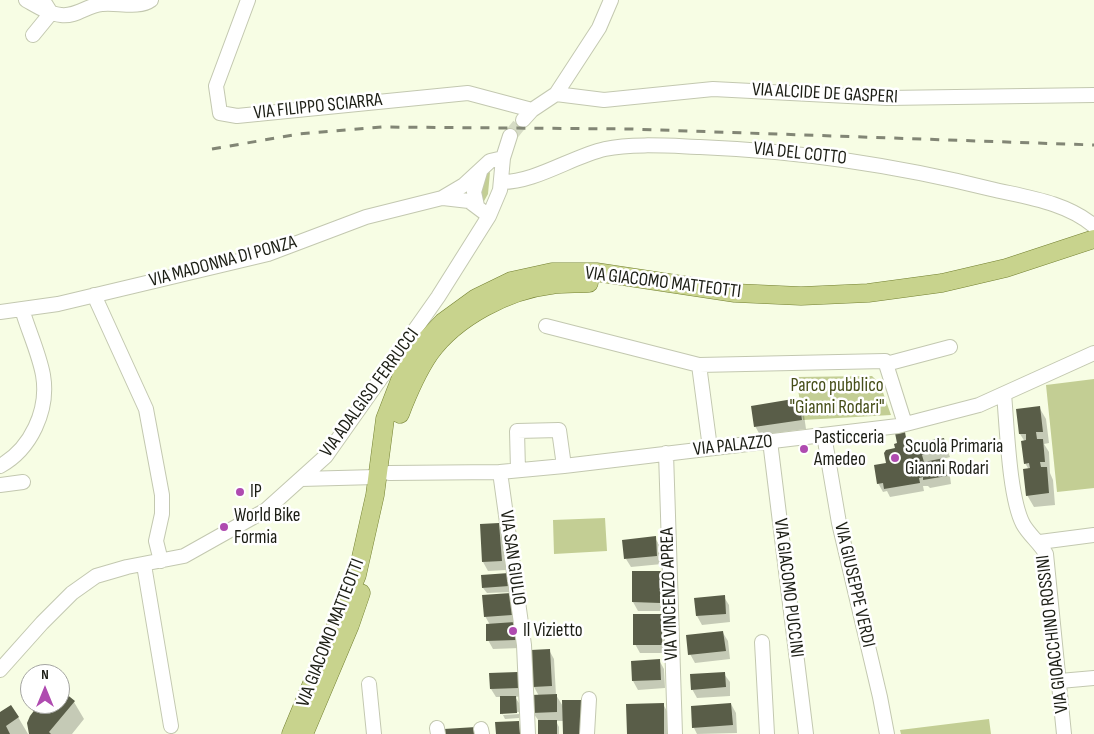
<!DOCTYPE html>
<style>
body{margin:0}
#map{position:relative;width:1094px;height:734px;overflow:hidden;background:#f7fde4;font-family:"Sofia Sans Condensed",sans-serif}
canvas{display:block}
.north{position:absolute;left:20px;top:664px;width:50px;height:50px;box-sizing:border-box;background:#fff;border:1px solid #a4a5a1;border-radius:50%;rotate:0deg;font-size:14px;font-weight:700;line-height:20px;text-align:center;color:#1c1e15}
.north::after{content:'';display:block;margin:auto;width:18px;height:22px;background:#af4bb0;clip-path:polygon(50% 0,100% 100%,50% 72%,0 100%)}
</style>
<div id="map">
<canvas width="1094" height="734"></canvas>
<div class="north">N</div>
</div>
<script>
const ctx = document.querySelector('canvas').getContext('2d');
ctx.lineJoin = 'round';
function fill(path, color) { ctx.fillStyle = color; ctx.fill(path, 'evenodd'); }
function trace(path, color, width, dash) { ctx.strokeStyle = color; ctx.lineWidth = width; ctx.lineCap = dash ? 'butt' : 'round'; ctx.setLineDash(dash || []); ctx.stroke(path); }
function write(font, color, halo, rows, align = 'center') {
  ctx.font = font + ' "Sofia Sans Condensed",sans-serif'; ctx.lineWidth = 5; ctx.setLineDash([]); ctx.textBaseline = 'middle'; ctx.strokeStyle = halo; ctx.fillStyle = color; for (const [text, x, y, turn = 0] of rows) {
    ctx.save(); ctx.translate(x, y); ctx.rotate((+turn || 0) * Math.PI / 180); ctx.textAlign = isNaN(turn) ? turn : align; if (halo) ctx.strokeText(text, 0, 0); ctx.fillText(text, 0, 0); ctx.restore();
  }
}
fill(new Path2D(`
 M490,172l-2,22 -5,9c-3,-12 -5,-24 7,-31z
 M872,376l8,8 11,31 -88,5 -7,-43z
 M1094,379v109l-37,4 -11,-107z
 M605,518l2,33 -53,3 -1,-34z
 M989,719l2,15h-90l-1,-4z`), '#c3ce94');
fill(new Path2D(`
 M798,399l5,9 3,21 -46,6 -5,-9z
 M1039,407l7,12 3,24 -5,1 5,8 1,21 3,7 2,25 -21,2 -7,-12 2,-25 -4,-7v-21l-5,-8z
 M904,433l6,12 33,-6 7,18 -7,2 6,10 2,15 -21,4 -2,-2h-5l1,5 -34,6 -3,-6 -4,1 -5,-9z
 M499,524l5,9 2,37 -18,1 -5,-9 -2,-37z
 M655,538l5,8 2,18 -31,3 -5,-8z
 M634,572h26l5,9v30h-27l-5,-9z
 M511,580l1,12 -25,1 -4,-5z
 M510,595l10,53 -27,1 -5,-9 2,-15 -5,-9z
 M724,597l5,8 1,17 -28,3 -5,-9 -1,-17z
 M661,615l5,9v29h-26l-5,-9z
 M723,633l5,8 2,18 -35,4 -5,-9z
 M549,650l5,9 2,36 8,13v26v-13h-8l3,6v7h-19l-1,-13 -6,-8 6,-17 -5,-9z
 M659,660l5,9 1,19 -27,2 -5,-9z
 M518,673l5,9v14l-8,1 4,6v9h-16v3l16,-1v4l-14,1 -3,-6 -1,-16h-5l-5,-8z
 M724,674l6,8v14l-33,2 -5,-9z
 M60,690l14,12 10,17 -12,15h-42l11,-30h19z
 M663,704l5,9 1,21h-41z
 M731,704l5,9 1,20 -40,1 -3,-6z
 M0,714l18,3 10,17h-28z`), '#0003');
fill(new Path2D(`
 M799,398l3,22 -48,7 -3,-21z
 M1040,406l3,26h-7l1,7h6l2,23h-5l1,5h6l2,26 -23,3 -3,-27 7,-1 -1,-5 -5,1 -3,-23 5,-1v-6h-7l-3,-25z
 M905,432l2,12 37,-6 2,10 -24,7 2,7 20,-4 3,18 -24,4v-3l-4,1 1,5 -36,6 -1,-6 -6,1 -3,-19 12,-2 -2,-10 2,-3 9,-2 -1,-4 3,-1 -2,-10z
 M499,523l3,38 -20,1 -2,-38z
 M656,536l1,20 -33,3 -2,-19z
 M632,571h29l-1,32 -28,-1z
 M509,573v13l-27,2 -1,-13z
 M511,593l1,22 -28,2 -2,-22z
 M725,595l1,19 -30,2 -2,-18z
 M633,614h29v31h-29z
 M515,622l1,18 -30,1v-17z
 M723,631l3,20 -38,4 -2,-20z
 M550,649l2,37 -19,1 -2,-37z
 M660,659l1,21 -29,1 -1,-20z
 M518,672l1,16 -29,1 -1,-16z
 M725,672l1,15 -35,3 -1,-16z
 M60,689l15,12 -26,31 2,2h-22l-2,-11 3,-7 9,-12h21z
 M557,694v18l-25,1 -1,-18z
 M500,696h16l1,17 -17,1z
 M562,700h21v34h-20z
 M664,703v31h-37l-1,-30z
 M731,703l2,22 -41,3 -1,-22z
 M11,705l8,12 -13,9 4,8h-10v-22z
 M538,720h19v14h-19z
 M519,721l1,13h-24l-1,-12z
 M476,727v7h-32v-5z`), '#595d48');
trace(new Path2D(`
 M510,136l13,-16`), '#d6dcc5', 14, [14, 7]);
const minor = new Path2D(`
 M26,0c11,6 23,14 35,15 16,2 26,-10 41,-11 14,-2 37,5 49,-4
 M248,0l-32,86 4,27 17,3 231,-23 64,17
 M33,35l18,-22 -5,-8
 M556,94l48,6 109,-11 174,9 207,-3
 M523,120l9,-10 24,-16 43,-66 12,-28
 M501,182c33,1 72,-26 104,-33 27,-6 67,-3 95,-2 99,4 195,18 291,42 34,8 75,13 103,37
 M443,198l26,3 20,15
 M477,206l-3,-14 6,-20
 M94,295l52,114 16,86v19l-6,27 5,20
 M0,312l58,-8 210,-50 98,-37 76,-19 22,-13 26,-24 13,-3
 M546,326l153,39 186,-4 1,3 64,-17
 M886,364l19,60
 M699,365l11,83
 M1004,394c3,32 5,103 19,130 6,11 17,19 23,30l18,180
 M824,435l15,88 41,174 7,37
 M770,441l36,293
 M666,453l9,281
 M0,466c31,-17 49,-56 43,-91 -4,-22 -15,-45 -21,-66
 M518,470l-1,-39 42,-1 5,36
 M500,472l24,173 4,89
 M389,473l111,-1 64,-6 334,-40 81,-21 115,-52
 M301,479l75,-2
 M0,485l23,-3
 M1040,542l54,-7
 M144,565l27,161
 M762,642l5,92
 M0,670l42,-47 30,-30 24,-17 31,-9 57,-11 82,-46 60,-54 112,-159 51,-81 11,-26 3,-32 7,-22
 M1060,681l34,-3
 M369,684l5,50
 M437,728l1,6
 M481,729l1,5
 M587,734l2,-35`);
const major = new Path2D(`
 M400,414c8,-21 17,-42 30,-61 26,-36 78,-63 121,-68 13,-2 26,-1 38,-2
 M291,734l66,-159 18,-80 10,-76 17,-44 19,-30 22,-23 33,-24 35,-17 41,-9h44l139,21 66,3 67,-3 74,-10 64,-15 88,-29
 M304,734l46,-109 11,-32`);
trace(minor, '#c3c8b0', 16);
trace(major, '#748132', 19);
trace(minor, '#fff', 14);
trace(major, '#c8d38d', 18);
trace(new Path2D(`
 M212,149l87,-15 83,-7 249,2 463,16`), '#828675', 3, [9, 9]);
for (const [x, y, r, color] of [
 [804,449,5,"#af4bb0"],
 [895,458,5,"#af4bb0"],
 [240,492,5,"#af4bb0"],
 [224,527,5,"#af4bb0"],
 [513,631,5,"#af4bb0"]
]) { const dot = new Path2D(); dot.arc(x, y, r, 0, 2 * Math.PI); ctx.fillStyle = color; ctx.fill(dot); trace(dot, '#fff', 2); }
write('19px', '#1c1e15', '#fff', [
 ["VIA ALCIDE DE GASPERI",825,94,3],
 ["VIA FILIPPO SCIARRA",318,107,-6],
 ["VIA DEL COTTO",800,154,6],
 ["VIA MADONNA DI PONZA",223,262,-15],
 ["VIA GIACOMO MATTEOTTI",663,283,7],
 ["VIA ADALGISO FERRUCCI",370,393,-54],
 ["VIA PALAZZO",733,446,-6],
 ["VIA SAN GIULIO",512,558,82],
 ["VIA GIUSEPPE VERDI",854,585,77],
 ["VIA GIACOMO PUCCINI",788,588,83],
 ["VIA VINCENZO APREA",670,594,-92],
 ["VIA GIACOMO MATTEOTTI",331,633,-69],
 ["VIA GIOACCHINO ROSSINI",1053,634,-97]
]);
write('19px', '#464e19', '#fff', [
 ["Parco pubblico",837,386],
 ["\"Gianni Rodari\"",837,408]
]);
write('19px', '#1c1e15', '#fff', [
 ["Pasticceria",814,438],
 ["Amedeo",814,460],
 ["Scuola Primaria",905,447],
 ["Gianni Rodari",905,469],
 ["IP",250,492],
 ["World Bike",234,516],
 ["Formia",234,538],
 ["Il Vizietto",523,631]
], 'left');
</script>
